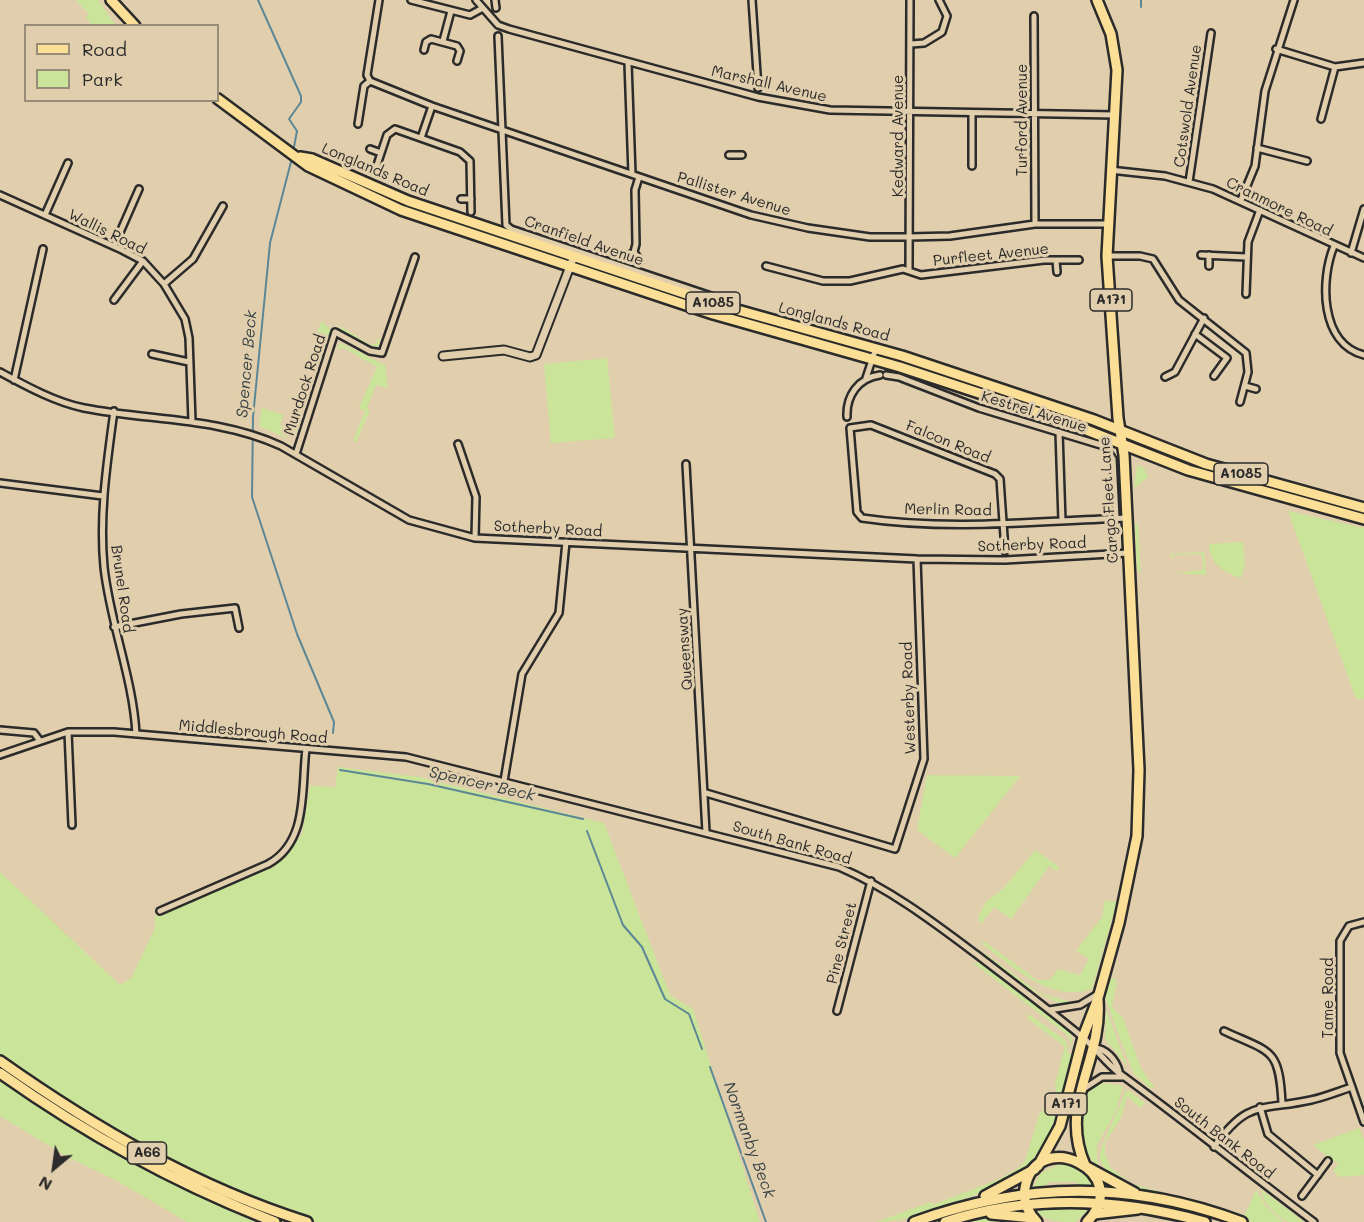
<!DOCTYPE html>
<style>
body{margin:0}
#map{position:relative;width:1364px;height:1222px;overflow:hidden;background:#e1ceac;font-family:Mali,sans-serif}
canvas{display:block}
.legend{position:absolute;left:24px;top:24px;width:195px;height:78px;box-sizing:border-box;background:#e1ceac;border:2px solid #988d78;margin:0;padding:8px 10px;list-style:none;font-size:18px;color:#2b2b2b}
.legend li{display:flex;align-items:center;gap:12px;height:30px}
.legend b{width:30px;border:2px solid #988d78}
.north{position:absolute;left:24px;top:1138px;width:60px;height:60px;-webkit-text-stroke:4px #e1ceac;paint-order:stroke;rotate:209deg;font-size:16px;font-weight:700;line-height:24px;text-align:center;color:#2b2b2b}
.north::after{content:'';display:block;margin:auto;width:21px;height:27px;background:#2b2b2b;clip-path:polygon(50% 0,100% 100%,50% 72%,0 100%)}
</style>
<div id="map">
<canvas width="1364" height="1222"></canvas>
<ul class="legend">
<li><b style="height:8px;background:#fbdf96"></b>Road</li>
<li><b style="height:16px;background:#cae49a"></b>Park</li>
</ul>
<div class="north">N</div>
</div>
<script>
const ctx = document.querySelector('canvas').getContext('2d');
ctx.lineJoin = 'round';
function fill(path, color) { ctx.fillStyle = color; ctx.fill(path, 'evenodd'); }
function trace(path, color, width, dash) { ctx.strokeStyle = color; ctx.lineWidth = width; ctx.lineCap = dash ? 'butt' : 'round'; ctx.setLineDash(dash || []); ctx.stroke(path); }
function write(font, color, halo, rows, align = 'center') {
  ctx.font = font + ' Mali,sans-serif'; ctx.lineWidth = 6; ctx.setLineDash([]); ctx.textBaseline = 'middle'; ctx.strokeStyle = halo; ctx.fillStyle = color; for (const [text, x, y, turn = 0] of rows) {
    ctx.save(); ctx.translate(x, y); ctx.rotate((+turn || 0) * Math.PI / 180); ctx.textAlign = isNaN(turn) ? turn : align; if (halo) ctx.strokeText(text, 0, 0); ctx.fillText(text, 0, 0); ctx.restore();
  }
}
fill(new Path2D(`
 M76,0h22l18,25h-24l-7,-8 4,-3z
 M322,321l9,9 -9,29 -4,2 8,-25 -10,-3z
 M340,326l31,19 5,-1 2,-6 2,1 -3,10c-10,-1 -36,-13 -37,-23z
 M341,343l44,22 3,23 -12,-3 -9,23 3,2 -14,33 -3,-2 12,-30 -6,-3 18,-41 -33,-19 -8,1z
 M607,358l8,80 -64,5 -7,-79z
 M262,408l21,7 -3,11 16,5 6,-11 -4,12 -12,6 -27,-12z
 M1137,465l7,3 4,9 -14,11z
 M1288,511l76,17v171h-8z
 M1135,524h3l3,49 -4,-3z
 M1243,542l2,21 -4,15c-18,-6 -31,-14 -32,-34z
 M1204,552l2,23 -32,-2 29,-3 -1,-16 -29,1v5l-3,-6z
 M338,767l82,10 184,46 66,172 23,14 67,213h-444c-110,-31 -224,-99 -316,-166v-184l120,113 11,-7 24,-50v-13l27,-9 107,-55 13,-17 8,-48 25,1z
 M927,775l93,1 -65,82 -38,-28z
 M1035,850l24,17 -3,4 -7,-5 -38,53 -17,-12 -13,17 -3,-7 8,-15 17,-13z
 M1105,900l12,2 -25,87c-43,14 -78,-22 -110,-45l2,-3 53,39h13l8,-11 22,6 9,-16 -13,-8 26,-34z
 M983,952l56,41 32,9 1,3c-18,2 -82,-38 -89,-53z
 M973,963h7l90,69 4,18 -7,-15z
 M1110,978h5l2,5 -5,24 11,11 18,50 13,19 -3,2 -17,-15 -4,-9 -25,-67z
 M1106,1009l21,57 -22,-27z
 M1029,1014l36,26 3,5 -1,7 6,3c-18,90 -27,116 -117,147 -27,10 -51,20 -80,20l55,-20 1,3 65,-25 20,-11 8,-8 15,-49 6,-2 4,-12 6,-6 -1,-8 10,-37 -38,-29z
 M0,1079c82,57 169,107 263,143h-76l-68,-40 -53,-26 -66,-40z
 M1099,1082l24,4 -7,25 -19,34v14l4,12c-22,-20 -36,-74 -2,-89z
 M1125,1091h5l15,12 -5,5 -13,-12 -6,22 -16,24v11l5,14 22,17 113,31 11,-26 10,18 18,15c-10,0 -22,0 -32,0 -16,-4 -32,-12 -48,-17 -27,-7 -96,-12 -104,-47 -2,-11 21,-50 25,-67z
 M1359,1128l5,12v35l-24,2 -7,-6 5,-7 -25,-19z
 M1060,1164c15,0 27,7 32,22l-11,1 -4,-5h-28l-5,5h-11l8,-14z
 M1262,1190l42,32c-4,0 -11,0 -15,0 -11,-4 -29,-21 -27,-32z
 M1037,1207h54l-15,15c-14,0 -37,0 -39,-15z
 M998,1216l22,6h-55z`), '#cae49a');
trace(new Path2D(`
 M258,0l43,96v6l-12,17 8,12 -4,21
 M1141,7v-7
 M292,158l-22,85 -17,174 -1,80 45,137 37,88 -1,11
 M340,770l88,14 155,35
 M587,831l36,94 19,22 23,52 24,15 13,35
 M710,1067l56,155`), '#5c8796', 2);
const minor = new Path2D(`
 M411,0l59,15 11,-6
 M476,0l22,25 11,4 249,68 72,13 285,5
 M495,0l1,8
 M752,0l6,88
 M1034,16l1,208
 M498,36l8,189 5,4 221,74
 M443,41l8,-30
 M911,44l13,-1 18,-11 5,-16 -8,-16
 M1276,49l59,18 29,-4
 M424,50l2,-8 5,-3 26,7 3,5 -3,10
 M628,63l4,111
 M370,81l62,25 319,109 57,13 62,9h39l41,-1 85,-12h72
 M972,114v52
 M1321,119l14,-52
 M358,124l6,-38 6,-5 -3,-6 12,-75
 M421,138l11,-32
 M1257,148l50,13
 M370,149l11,4
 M729,155h13
 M377,165l10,-30 8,-6 65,23 10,9 1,51
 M1110,170l55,6 48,13 151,69
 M639,177l-4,13 1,54 -2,8 6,9
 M1189,182l22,-149
 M0,195l122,55 21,11 21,23 21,35 4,19 3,83
 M461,199h10
 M1241,200l14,-34 10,-75 29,-91
 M45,215l23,-52
 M114,246l25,-57
 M1334,246c-14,34 -14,98 30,109
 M1351,253l13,-44
 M1201,255l45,2
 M1107,256h33l13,3 26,41 67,53 2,19 -8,30
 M625,258l9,-6
 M1056,260l1,12
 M766,266l57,15h27l53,-12 18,6 123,-15h35
 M1209,266v-11
 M909,271l1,-271
 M164,284l29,-25 30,-53
 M1246,294l2,-52 12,-32
 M114,300l29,-39
 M1195,334l32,24 -13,18
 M152,354l37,8
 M0,372c26,14 55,30 84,36 66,13 134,9 197,38l128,74 66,18 442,21 88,1 123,-7
 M886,375l13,2 80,31 125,38 9,13 3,59
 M1165,377l10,-5 29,-54
 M866,378l10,-30
 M14,380l29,-131
 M1245,386l11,3
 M114,411c-7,52 -15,104 -10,156 6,56 29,111 32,167
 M847,417c-1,-21 11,-39 33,-42
 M1059,432l3,89
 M458,444l18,53 -1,41
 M296,454l39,-122 35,19 12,2 33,-96
 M686,464l20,368
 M0,483l103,13
 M1005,551l-5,-72 -5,-5 -124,-49 -21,3 7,84 5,6c87,13 178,3 265,0
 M114,627l67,-13 54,-6 4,20
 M0,730l34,3 6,8
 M68,732l4,93
 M0,755l68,-23h46l292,25 433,110c51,22 93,54 137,87 35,27 70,53 104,81 15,12 24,26 39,38 66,48 129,100 195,149
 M504,781l18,-107 37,-61 7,-71
 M706,793l189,56 29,-90 -7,-200
 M160,911l108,-47c41,-22 33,-76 38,-115
 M1364,922l-15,4 -9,15v112l24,69
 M1049,1010l31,-5 18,-11
 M837,1011l34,-130
 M1224,1031c47,22 55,16 58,72
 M1094,1048c12,0 22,12 25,23
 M1082,1090l20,-13h21
 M1260,1107l8,27 50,41
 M1214,1147c34,-48 47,-36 97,-47 14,-3 28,-9 41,-13
 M1302,1196l26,-35`);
const tertiary = new Path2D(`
 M443,356l61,-6 26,7 6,-2 38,-99`);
const primary = new Path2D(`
 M111,0l24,26
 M218,99l90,67 93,44 312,104 187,53 161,53 127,50 176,49
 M300,157l12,2 96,42 308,103 186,52 192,64 112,44 158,44
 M1085,1165c-27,-61 18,-104 13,-165
 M1038,1166l22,-40 23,-89 15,-39 21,-75 18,-87 2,-66 -15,-315 -6,-37 -11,-162 10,-186 -6,-36 -14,-34
 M1037,1222c-9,-9 -14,-21 -12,-34 11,-63 111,-16 62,34`);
const trunk = new Path2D(`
 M0,1061c95,67 196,126 307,161
 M0,1073c86,61 176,111 275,149
 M1087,1167l48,26
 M985,1196l50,-27
 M991,1214l42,4
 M1094,1214l44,-5
 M914,1222c110,-40 217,-42 328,0
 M945,1222c86,-28 173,-24 260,0`);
trace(minor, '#2b2b2b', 10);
trace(tertiary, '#2b2b2b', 11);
trace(primary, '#2b2b2b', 14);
trace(trunk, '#2b2b2b', 14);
trace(minor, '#e1ceac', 5);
trace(tertiary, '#e1ceac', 7);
trace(primary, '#fbdf96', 9);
trace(trunk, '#fbdf96', 9);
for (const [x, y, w] of [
 [1111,300,42],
 [713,303,54],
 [1241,474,54],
 [1066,1104,42],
 [147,1153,39]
]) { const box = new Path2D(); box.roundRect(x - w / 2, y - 11, w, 22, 4.5); ctx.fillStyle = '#e1ceac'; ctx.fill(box); trace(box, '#2b2b2b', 1.5); }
write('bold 14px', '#2b2b2b', null, [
 ["A171",1111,300],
 ["A1085",713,303],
 ["A1085",1241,474],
 ["A171",1066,1104],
 ["A66",147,1153]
]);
write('15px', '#2b2b2b', '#e1ceac', [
 ["Marshall Avenue",769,84,13],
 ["Cotswold Avenue",1188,106,-82],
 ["Turford Avenue",1022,120,-90],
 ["Kedward Avenue",898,136,-90],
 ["Longlands Road",375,170,23],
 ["Pallister Avenue",734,194,17],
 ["Cranmore Road",1279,207,26],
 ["Wallis Road",107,232,26],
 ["Cranfield Avenue",584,241,19],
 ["Purfleet Avenue",991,255,-6],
 ["Longlands Road",834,322,15],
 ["Murdock Road",305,385,-72],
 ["Kestrel Avenue",1034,412,17],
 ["Falcon Road",948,442,22],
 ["Cargo Fleet Lane",1109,500,-94],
 ["Merlin Road",948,510,1],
 ["Sotherby Road",548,529,3],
 ["Sotherby Road",1032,545,-2],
 ["Brunel Road",122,589,82],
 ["Queensway",685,649,-94],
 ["Westerby Road",909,698,-92],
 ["Middlesbrough Road",253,732,5],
 ["South Bank Road",792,843,16],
 ["Pine Street",842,943,-76],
 ["Tame Road",1328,998,-90],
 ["South Bank Road",1224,1138,38]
]);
write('italic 16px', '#374246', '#e1ceac', [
 ["Spencer Beck",247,364,-85],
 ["Spencer Beck",482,784,13],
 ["Normanby Beck",749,1140,70]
]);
</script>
